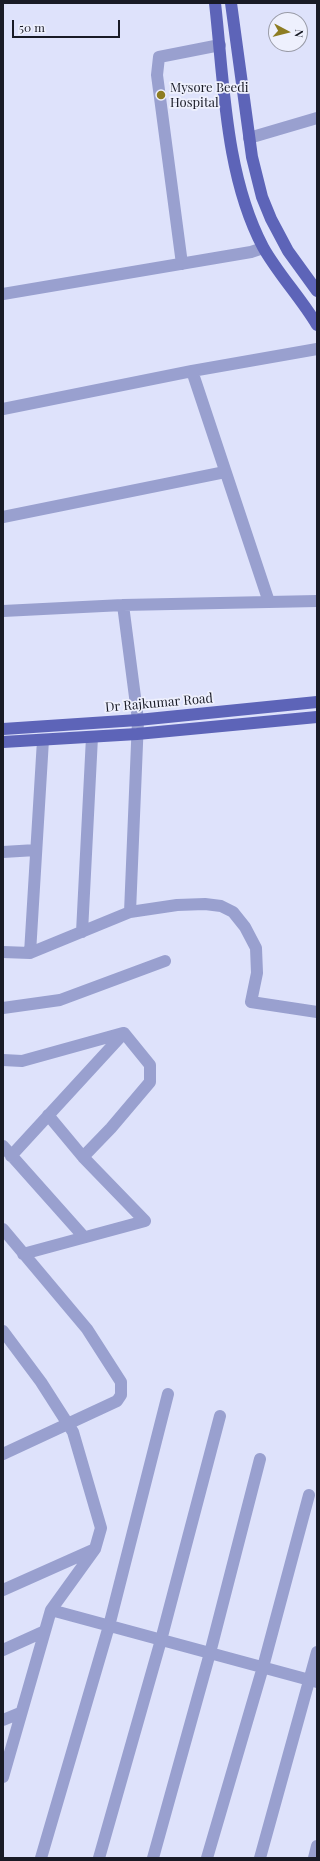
<!DOCTYPE html>
<style>
body{margin:0}
#map{position:relative;width:320px;height:1861px;overflow:hidden;background:#dee2fb;font-family:"Playfair Display",serif}
canvas{display:block}
.frame{position:absolute;inset:0;border:4px solid #191b26;pointer-events:none}
.north{position:absolute;left:268px;top:12px;width:40px;height:40px;box-sizing:border-box;background:#eef0fd;border:1px solid #999ba7;border-radius:50%;rotate:97deg;font-size:11px;font-weight:700;line-height:16px;text-align:center;color:#191b26}
.north::after{content:'';display:block;margin:auto;width:14px;height:18px;background:#8e7d23;clip-path:polygon(50% 0,100% 100%,50% 72%,0 100%)}
.scale{position:absolute;left:12px;top:20px;width:108px;height:18px;box-sizing:border-box;border:2px solid #191b26;border-top:0;padding-left:5px;font-size:12px;line-height:14px;white-space:nowrap;color:#191b26;-webkit-text-stroke:3px #eef0fd;paint-order:stroke}
</style>
<div id="map">
<canvas width="320" height="1861"></canvas>
<div class="frame"></div>
<div class="north">N</div>
<div class="scale">50 m</div>
</div>
<script>
const ctx = document.querySelector('canvas').getContext('2d');
ctx.lineJoin = 'round';
function trace(path, color, width, dash) { ctx.strokeStyle = color; ctx.lineWidth = width; ctx.lineCap = dash ? 'butt' : 'round'; ctx.setLineDash(dash || []); ctx.stroke(path); }
function write(font, color, halo, rows, align = 'center') {
  ctx.font = font + ' "Playfair Display",serif'; ctx.lineWidth = 3.5; ctx.setLineDash([]); ctx.textBaseline = 'middle'; ctx.strokeStyle = halo; ctx.fillStyle = color; for (const [text, x, y, turn = 0] of rows) {
    ctx.save(); ctx.translate(x, y); ctx.rotate((+turn || 0) * Math.PI / 180); ctx.textAlign = isNaN(turn) ? turn : align; if (halo) ctx.strokeText(text, 0, 0); ctx.fillText(text, 0, 0); ctx.restore();
  }
}
trace(new Path2D(`
 M249,138l68,-20
 M182,264l-25,-189 2,-18 61,-12
 M3,294l248,-42 12,-4
 M192,371l77,231
 M3,409l189,-38 125,-22
 M3,517l222,-45
 M123,605l15,115 -8,192
 M3,611l120,-6 194,-4
 M3,852l33,-2
 M82,932l10,-195
 M3,952l27,1 100,-41 47,-7 28,-1 16,2 12,6 12,15 11,21 1,25 -6,29 66,10
 M30,953l13,-213
 M3,1008l57,-8 105,-39
 M3,1060l19,1 101,-28
 M3,1146l81,91
 M11,1156l113,-123
 M83,1157l28,-29 39,-46v-17l-26,-32
 M3,1229l84,100 34,53v13l-4,6 -114,53
 M23,1254l122,-33 -62,-64 -35,-42
 M3,1331l38,51 32,50 28,96 -6,21 -44,61 -48,167
 M3,1590l92,-41
 M51,1610l266,72
 M3,1650l42,-19
 M3,1720l17,-7
 M41,1858l68,-232 59,-232
 M99,1858l62,-218 59,-224
 M153,1858l57,-205 50,-194
 M207,1858l56,-191 46,-172
 M260,1858l57,-206
 M314,1858l3,-12`), '#99a0cf', 12);
trace(new Path2D(`
 M215,3c9,79 10,172 48,244 15,27 38,51 54,78
 M231,3l21,154 10,40 9,22 17,32 29,40
 M3,729l135,-9 179,-18
 M3,742l134,-8 180,-17`), '#5d64b8', 12);
for (const [x, y, r, color] of [
 [161,95,5,"#8e7d23"]
]) { const dot = new Path2D(); dot.arc(x, y, r, 0, 2 * Math.PI); ctx.fillStyle = color; ctx.fill(dot); trace(dot, '#eef0fd', 1.5); }
write('13px', '#191b26', '#eef0fd', [
 ["Mysore Beedi",170,88],
 ["Hospital",170,103]
], 'left');
write('13px', '#191b26', '#eef0fd', [
 ["Dr Rajkumar Road",159,703,-5]
]);
</script>
